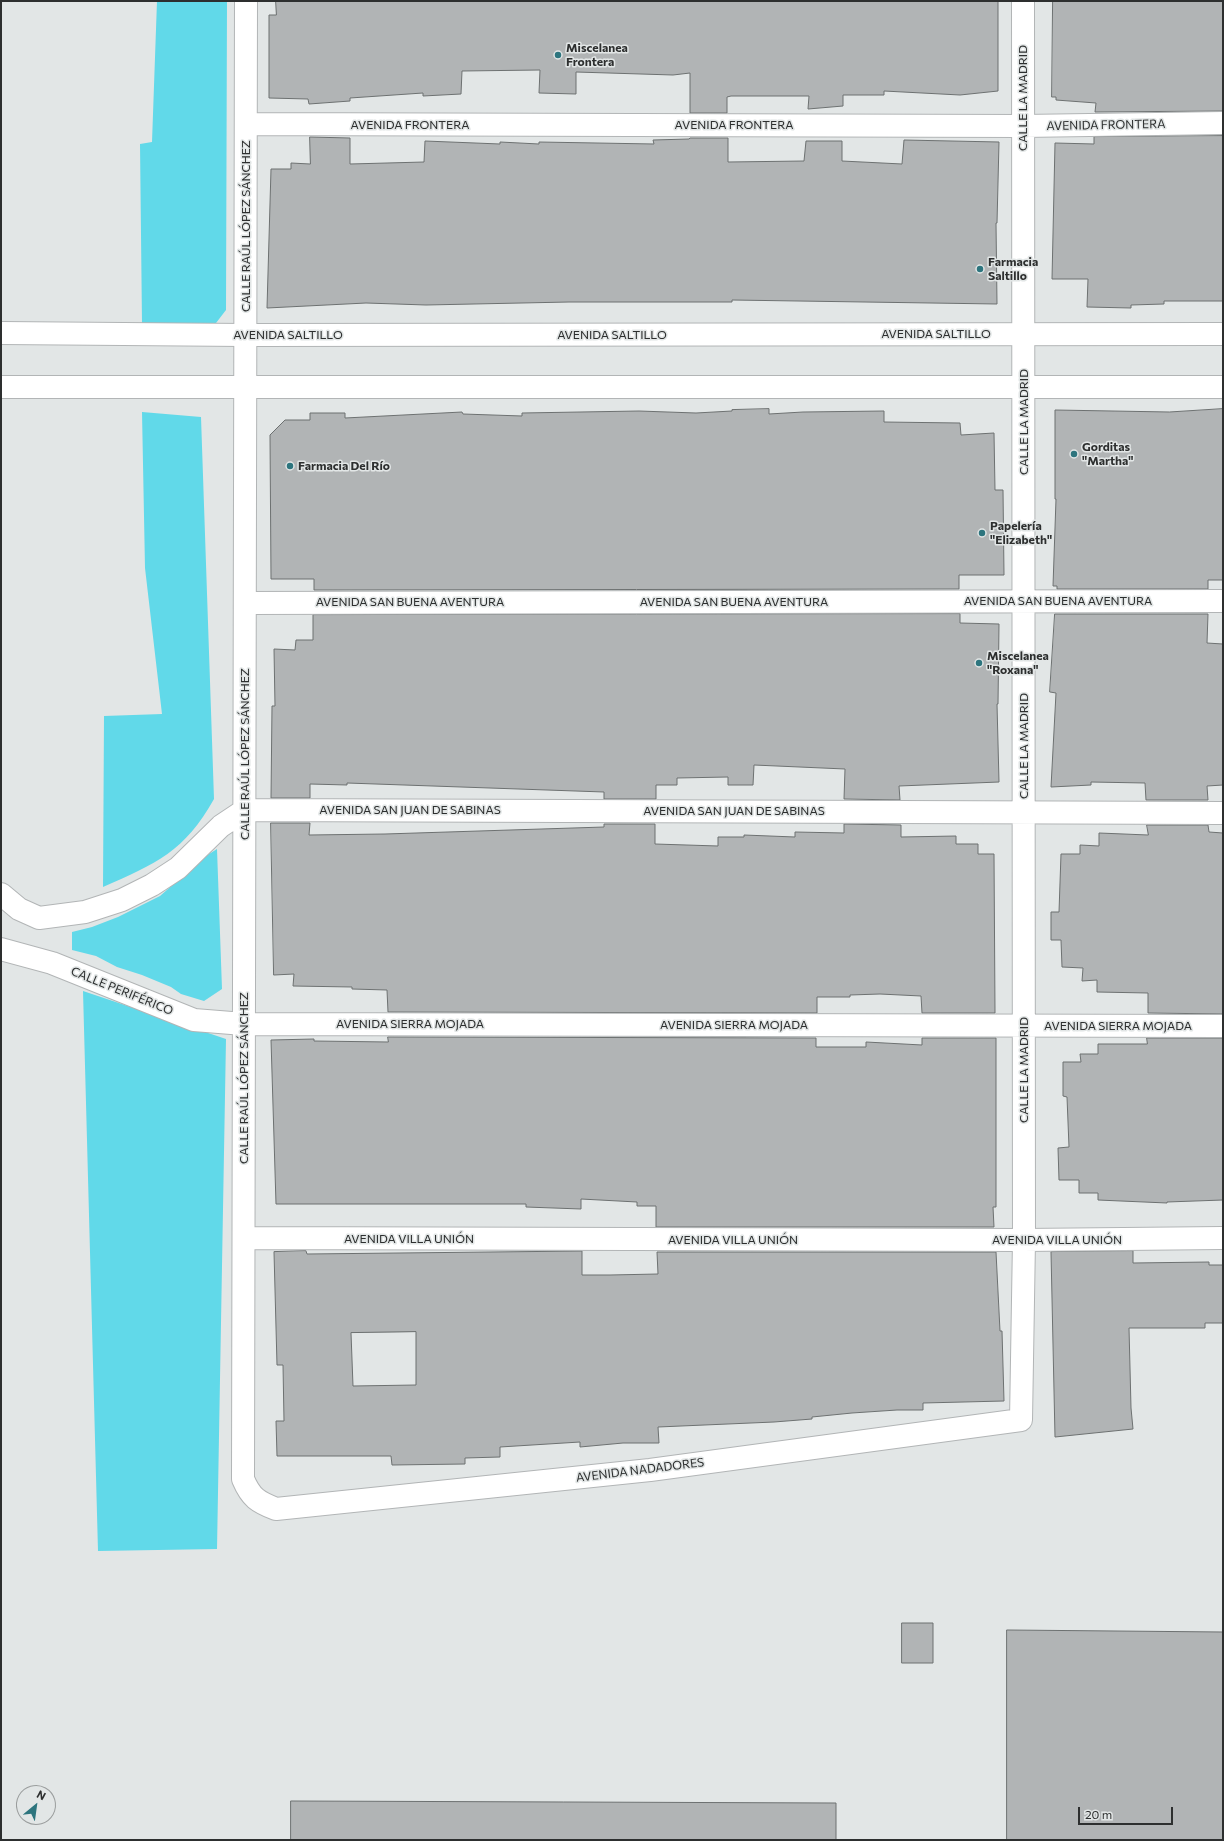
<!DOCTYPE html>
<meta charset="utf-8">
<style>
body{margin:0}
#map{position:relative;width:1224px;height:1841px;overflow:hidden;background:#e2e6e6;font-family:Commissioner,sans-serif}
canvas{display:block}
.frame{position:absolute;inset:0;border:2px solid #2d2f2f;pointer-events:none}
.north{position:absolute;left:16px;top:1785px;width:40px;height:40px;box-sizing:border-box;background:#e2e6e6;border:1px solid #9a9d9d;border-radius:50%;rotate:29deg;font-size:11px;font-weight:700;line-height:16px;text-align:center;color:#2d2f2f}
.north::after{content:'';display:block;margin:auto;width:14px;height:18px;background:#2d757e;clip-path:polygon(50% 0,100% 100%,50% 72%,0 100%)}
.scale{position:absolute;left:1078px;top:1807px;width:95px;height:18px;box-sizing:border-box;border:2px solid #2d2f2f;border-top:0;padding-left:5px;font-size:12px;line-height:14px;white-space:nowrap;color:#2d2f2f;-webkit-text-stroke:3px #e2e6e6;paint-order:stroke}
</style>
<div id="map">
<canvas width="1224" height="1841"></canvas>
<div class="frame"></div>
<div class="north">N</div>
<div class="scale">20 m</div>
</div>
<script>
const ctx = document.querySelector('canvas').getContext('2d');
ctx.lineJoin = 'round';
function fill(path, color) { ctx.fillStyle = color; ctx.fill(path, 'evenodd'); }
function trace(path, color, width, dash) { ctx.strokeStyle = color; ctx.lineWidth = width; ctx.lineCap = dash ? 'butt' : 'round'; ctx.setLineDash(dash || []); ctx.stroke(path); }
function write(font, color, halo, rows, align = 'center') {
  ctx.font = font + ' Commissioner,sans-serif'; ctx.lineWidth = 3; ctx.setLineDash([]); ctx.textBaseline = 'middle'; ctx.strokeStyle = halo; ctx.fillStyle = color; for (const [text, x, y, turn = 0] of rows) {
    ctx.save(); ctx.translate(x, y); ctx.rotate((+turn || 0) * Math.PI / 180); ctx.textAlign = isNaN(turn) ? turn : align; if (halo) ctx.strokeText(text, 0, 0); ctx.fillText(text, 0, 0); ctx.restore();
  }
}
fill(new Path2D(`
 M157,1h70l-1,309 -10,13 -74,1 -2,-180 12,-2z
 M142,412l59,5 13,382c-29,52 -58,65 -111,88l1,-171 58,-2 -17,-146z
 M217,849l5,140 -18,12 -23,-7 -10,-7 -29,-12 -25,-8 -21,-11 -24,-6v-18l20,-5 26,-10 42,-21 46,-40z
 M83,991l143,48 -9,510 -119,2z`), '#61d9e9');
const building = new Path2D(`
 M276,1h722v90l-38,4 -76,-4v4h-41v11l-35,3 1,-13h-78l-4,1v16h-37v-40l-17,2 -97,-3v22l-37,-1 1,-23 -78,1 -1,23 -38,2v-3l-73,5v3l-41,3 -1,-5 -39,-1v-83h7z
 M1053,1h170v110l-128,1 1,-9 -40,-3v-3h-4z
 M1223,136v165h-59v3l-33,1v3l-44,-1 1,-28h-36l3,-136 39,1v-7z
 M310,137l40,1v26l74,-2 1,-21 75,3v-2l39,2v-2l115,2 -1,-4 36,-1 1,-1h38v24l76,-1 2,-20h36v20l60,3 2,-24 95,2 -2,81h-1l1,81 -265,-4v2h-163l-143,3 -60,-2 -99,5 4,-139h20v-6l19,1z
 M769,409v5l34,-2 81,-1v11l76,1 1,12 33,-2 1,57h8l1,85h-45v14l-645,1v-11h-43l-1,-144 15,-15h25v-7h35v5l117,-6 1,2 59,2v-3l117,-2 57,2 36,-2v-1z
 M1223,409v171h-15v9h-151v-3h-4l3,-87h-1v-89l114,2z
 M960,614v9l39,1 -1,80h-1l2,78 -100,4 1,14 -56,-1 1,-30 -91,-4 -1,20h-25v-8l-51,1v7h-21v14h-52v-7l-257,-9v2l-37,-1v14h-39l1,-92h3l-1,-57 21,1 1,-10h17v-25z
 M1055,614h153l-1,29 16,1v141l-16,1 1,14h-62l-1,-17 -54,-1v3l-40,2 5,-94 -6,-1z
 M271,823h39l-1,12 76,-1 219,-7v-3h51v20l63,2v-9h26v-2l51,2v-5l49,1v-9l57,1v12l55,-1v8h22v10h16l1,159h-73l-1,-17 -41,-2 -30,1v2h-33v16l-429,-1 -1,-22 -35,-1v-2l-59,-1 1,-12 -20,1z
 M1147,825h61l1,7 14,1v181l-75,-1v-20l-51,-1v-12l-15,1 1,-13 -21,-1 -1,-27h-10v-28h8l2,-58h19v-9l19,1v-13l49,2z
 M388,1037l428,1v9h50v-5l56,3v-7h74v169h-3l1,20h-338v-21h-19v-4l-56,-3v10l-55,-2v-3h-250l-5,-164 43,-1v2l74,1z
 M1147,1038h76v162l-56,2v1l-69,-3v-7h-19v-13h-20l-1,-32 11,-1 -2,-50 -4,-1v-34h18l-1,-8h18v-10h49z
 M306,1251l1,3 275,-3v24h28l48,-1 -1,-22h339l4,79h2l2,70 -81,2v7h-26l-45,3 -40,4v2l-38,3 -116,5 1,16h-36l-43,4v-5l-80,5v10l-35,1v6l-73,1 -1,-9h-114l-1,-35h8l-1,-56h-6l-3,-113zM416,1332v53l-63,1 -2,-53z
 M1133,1251v12l76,-1v3h14v58h-18v5h-76l2,80 2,21 -78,8 -4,-185z
 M902,1623h31v40h-31z
 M1007,1630l216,2v208h-216z
 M291,1801l545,2v37h-545z`);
fill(building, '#b1b4b5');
trace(building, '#6d7171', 1);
const street = new Path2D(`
 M246,1l-3,1478c8,19 15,23 33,30l374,-39 371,-50 3,-180 -1,-1239
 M246,124l777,2 200,-3
 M245,603l978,-2
 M1,894l18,15 20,9 46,-6 37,-12 30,-15 26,-17 43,-42 24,-16 978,3
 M1,949l51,14 142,57 50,4 979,2
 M244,1238l780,2 199,-2`);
const secondary = new Path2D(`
 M1,333l244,2 978,-1
 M1,387h1222`);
trace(street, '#b2b5b6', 24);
trace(secondary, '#b2b5b6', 24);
trace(street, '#fff', 22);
trace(secondary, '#fff', 22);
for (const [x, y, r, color] of [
 [558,55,4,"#2d757e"],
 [980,269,4,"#2d757e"],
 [1074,454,4,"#2d757e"],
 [290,466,4,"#2d757e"],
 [982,533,4,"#2d757e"],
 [979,663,4,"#2d757e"]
]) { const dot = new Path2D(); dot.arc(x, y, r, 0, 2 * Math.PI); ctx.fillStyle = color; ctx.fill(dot); trace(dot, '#e2e6e6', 1.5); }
write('bold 12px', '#2d2f2f', '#e2e6e6', [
 ["Miscelanea",566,48],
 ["Frontera",566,62],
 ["Farmacia",988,262],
 ["Saltillo",988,276],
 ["Gorditas",1082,447],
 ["\"Martha\"",1082,461],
 ["Farmacia Del Río",298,466],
 ["Papelería",990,526],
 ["\"Elizabeth\"",990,540],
 ["Miscelanea",987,656],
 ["\"Roxana\"",987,670]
], 'left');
write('12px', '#2d2f2f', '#e2e6e6', [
 ["CALLE LA MADRID",1023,98,-90],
 ["AVENIDA FRONTERA",410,125],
 ["AVENIDA FRONTERA",734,125],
 ["AVENIDA FRONTERA",1106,125,-1],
 ["CALLE RAÚL LÓPEZ SÁNCHEZ",246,226,-90],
 ["AVENIDA SALTILLO",936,334],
 ["AVENIDA SALTILLO",288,335],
 ["AVENIDA SALTILLO",612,335],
 ["CALLE LA MADRID",1024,422,-90],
 ["AVENIDA SAN BUENA AVENTURA",1058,601],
 ["AVENIDA SAN BUENA AVENTURA",410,602],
 ["AVENIDA SAN BUENA AVENTURA",734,602],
 ["CALLE LA MADRID",1024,746,-90],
 ["CALLE RAÚL LÓPEZ SÁNCHEZ",245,754,-90],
 ["AVENIDA SAN JUAN DE SABINAS",410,810],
 ["AVENIDA SAN JUAN DE SABINAS",734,811],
 ["CALLE PERIFÉRICO",122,991,22],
 ["AVENIDA SIERRA MOJADA",410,1024],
 ["AVENIDA SIERRA MOJADA",734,1025],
 ["AVENIDA SIERRA MOJADA",1118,1026],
 ["CALLE LA MADRID",1024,1070,-90],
 ["CALLE RAÚL LÓPEZ SÁNCHEZ",244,1078,-90],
 ["AVENIDA VILLA UNIÓN",409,1239],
 ["AVENIDA VILLA UNIÓN",733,1240],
 ["AVENIDA VILLA UNIÓN",1057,1240],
 ["AVENIDA NADADORES",640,1470,-7]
]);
</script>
